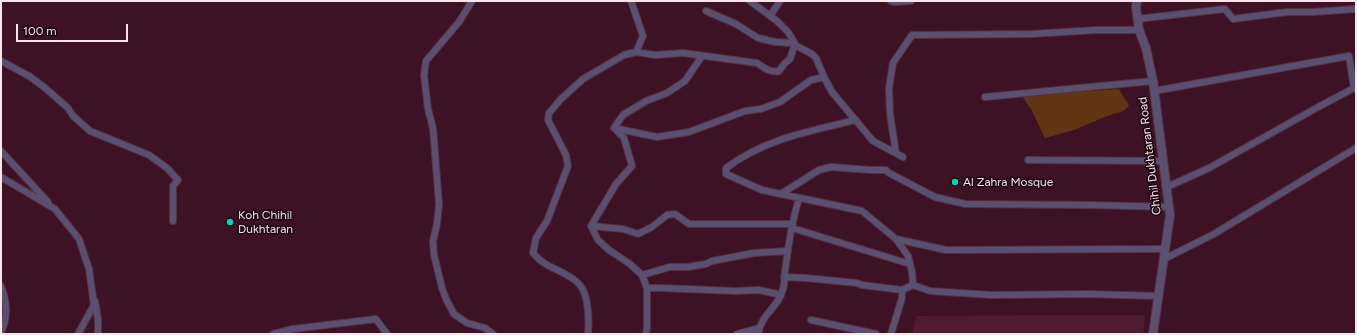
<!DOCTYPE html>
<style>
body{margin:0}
#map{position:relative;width:1357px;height:335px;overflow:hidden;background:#3e1225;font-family:Figtree,sans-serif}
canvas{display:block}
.frame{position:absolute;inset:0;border:2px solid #fde5ec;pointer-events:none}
.scale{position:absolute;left:16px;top:24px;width:112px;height:18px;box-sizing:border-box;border:2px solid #fde5ec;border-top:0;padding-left:5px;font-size:12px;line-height:14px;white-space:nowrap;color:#fde5ec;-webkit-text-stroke:3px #19060e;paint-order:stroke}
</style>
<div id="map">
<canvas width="1357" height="335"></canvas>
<div class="frame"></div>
<div class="scale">100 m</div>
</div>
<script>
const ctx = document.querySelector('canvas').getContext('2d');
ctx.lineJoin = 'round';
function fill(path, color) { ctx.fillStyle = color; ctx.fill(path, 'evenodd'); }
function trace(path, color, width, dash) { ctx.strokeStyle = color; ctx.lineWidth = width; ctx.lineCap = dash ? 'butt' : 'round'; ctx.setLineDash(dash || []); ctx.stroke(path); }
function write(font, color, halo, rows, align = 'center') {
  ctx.font = font + ' Figtree,sans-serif'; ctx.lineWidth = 3; ctx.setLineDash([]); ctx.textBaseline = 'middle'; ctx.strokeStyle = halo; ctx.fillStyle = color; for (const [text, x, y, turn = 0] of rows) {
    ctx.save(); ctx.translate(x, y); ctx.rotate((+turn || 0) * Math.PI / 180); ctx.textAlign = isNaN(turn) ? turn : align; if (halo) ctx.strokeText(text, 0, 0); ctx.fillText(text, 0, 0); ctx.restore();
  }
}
fill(new Path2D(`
 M1051,315h94l-2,19h-231l4,-18z`), '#4e1b31');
fill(new Path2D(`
 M1119,89l10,17 -6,5 -16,5 -33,14 -29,8 -14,-29 -9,-13z`), '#603511');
const minor = new Path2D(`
 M472,1l-13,21 -33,39 -2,14 4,34 5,19 6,76 -2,20 -4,17 1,14 8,33 4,11 8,15 13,9 18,5 8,6
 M631,1l12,35 -7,16
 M891,1l4,1 16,-1
 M706,11l30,13 22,14 17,4 16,1 21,11 4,4 8,19 8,15 41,49 30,16
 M770,16l10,-15
 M1137,19l88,-10 8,10 54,-7h26l43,-3
 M1,61l28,15 15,11 24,21 5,8 17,15 59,24 18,13 11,12 -5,6v35
 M1154,91l195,-35 5,32
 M985,97l168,-16
 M856,120c-47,11 -91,19 -130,48v6l36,16 100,21 34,28 12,17 4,16 1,13 17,6 62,4 96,-1 71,2
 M614,128l43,9 32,-5 56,-21 16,-2 19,-7 31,-22 13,-3
 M1,151l47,51
 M896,153l-6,-39 -1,-26 4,-25 19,-28 120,-1 64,-4h43
 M1028,160l136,1
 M1,177l54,32 24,30 10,30 5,36 -16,29
 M1167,187l42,-19 111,-62 36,-19
 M781,194l38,-24 12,-3 39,3h16l3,3 46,24 30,7 125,1 79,2
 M591,226l32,3 15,5 14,-7 15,-12 8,-1 14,10h104
 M792,228l118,36
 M896,239l50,11 219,-1
 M1164,259l50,-25 142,-86
 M642,275l28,-8h18l18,-3 6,-3 42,-8 34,-2
 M784,277l22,1 51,5 5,2 40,5
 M1,286c6,15 7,32 0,46
 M647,288h14l74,3 24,-1 22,5
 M95,301l3,18v15
 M811,320l65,14
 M273,334l20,-5 83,-10 11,15
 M588,334c1,-13 1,-40 -9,-50 -9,-10 -24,-14 -35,-21 -4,-2 -7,-6 -11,-10l3,-15 11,-17 21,-55 -2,-11 -18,-35 1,-7 12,-14 22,-20 41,-24 12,-3 19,3 28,-2 74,10c7,5 14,10 22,8l6,-8 5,-4 5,-15 -2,-4 -5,-8 -11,-11 -27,-20
 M646,334l1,-7v-39l-5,-13 -12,-11 -21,-14 -11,-10 -7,-14 25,-42 16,-18 -8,-28 -10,-10 9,-13 23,-14 21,-8 18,-12 17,-25
 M737,334l22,-6
 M758,334c3,-20 21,-27 25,-45 2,-6 1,-12 2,-18 3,-25 7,-49 14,-73
 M891,334l11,-36v-8l11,-5`);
const tertiary = new Path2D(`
 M1137,1l-1,6 3,23 7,18 7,33 17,134 -17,119`);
trace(minor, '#593041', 8);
trace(tertiary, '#593041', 10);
trace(minor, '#595070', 6);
trace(tertiary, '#595070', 8);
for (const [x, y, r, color] of [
 [955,182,4,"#09d5b5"],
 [230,222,4,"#09d5b5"]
]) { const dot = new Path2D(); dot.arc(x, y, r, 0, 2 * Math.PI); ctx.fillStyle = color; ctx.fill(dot); trace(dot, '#19060e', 1.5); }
write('12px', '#fde5ec', '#19060e', [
 ["Chihil Dukhtaran Road",1150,156,-97]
]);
write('12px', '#fde5ec', '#19060e', [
 ["Al Zahra Mosque",963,182],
 ["Koh Chihil",238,215],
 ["Dukhtaran",238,229]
], 'left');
</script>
